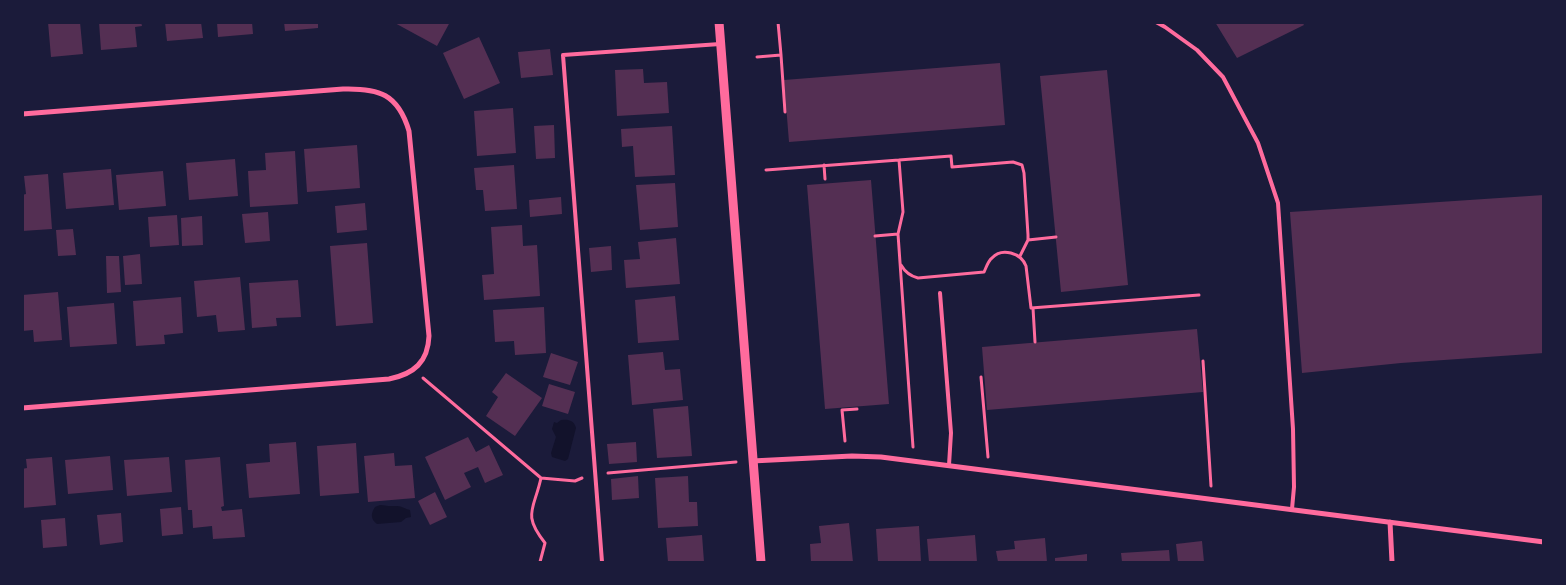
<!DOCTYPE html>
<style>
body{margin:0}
#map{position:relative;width:1566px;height:585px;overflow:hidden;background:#1b1b3a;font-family:Arial,sans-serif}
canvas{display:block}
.frame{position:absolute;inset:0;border:24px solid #1b1b3a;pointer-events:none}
</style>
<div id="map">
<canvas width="1566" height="585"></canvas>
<div class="frame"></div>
</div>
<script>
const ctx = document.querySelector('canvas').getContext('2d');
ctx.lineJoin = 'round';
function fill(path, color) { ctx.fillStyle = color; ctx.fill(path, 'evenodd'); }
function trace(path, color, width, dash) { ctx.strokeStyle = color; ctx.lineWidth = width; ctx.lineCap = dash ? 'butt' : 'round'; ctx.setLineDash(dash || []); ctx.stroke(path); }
fill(new Path2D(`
 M561,420c7,-1 13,0 15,8l-8,31 -3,2 -13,-4 -1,-4 5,-16 -4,-8 2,-7 3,1z
 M380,505c8,1 9,1 17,1 5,0 8,3 13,4l1,7 -5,1 -5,4 -24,2c-7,-5 -6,-11 -2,-17z`), '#12122b');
fill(new Path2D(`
 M48,22h32l3,32 -32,3z
 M99,22h42l1,4 -7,1 2,20 -36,3z
 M165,22h36l2,16 -36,3z
 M217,22h35l1,12 -35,3z
 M284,22h34v6l-33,3z
 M393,22h57l-13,24z
 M1215,22h87l2,3 -67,33z
 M479,37l21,46 -36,16 -21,-46z
 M550,49l3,26 -32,3 -3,-26z
 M1000,63l5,62 -216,17 -5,-62z
 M643,69l1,14 23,-1 2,31 -52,3 -2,-46z
 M1107,70l21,215 -67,7 -21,-216z
 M513,108l3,45 -39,3 -3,-45z
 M554,125l1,33 -19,1 -2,-33z
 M672,126l3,49 -40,2 -2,-31 -11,1 -1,-18z
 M357,145l3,43 -53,4 -3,-43z
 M295,151l3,53 -48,3 -2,-36 18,-1 -1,-17z
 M235,159l3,37 -49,4 -3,-37z
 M514,165l3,44 -32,2 -2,-21h-7l-2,-22z
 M111,169l3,36 -48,4 -3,-36z
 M163,171l3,35 -47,4 -3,-35z
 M48,174l4,55 -30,2v-36l4,-1 -2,-18z
 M871,180l18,224 -64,5 -18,-224z
 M675,183l3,44 -38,3 -4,-45z
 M1544,195v158l-143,10 -99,10 -12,-161z
 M561,197l1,17 -32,3 -1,-17z
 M365,203l2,27 -30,3 -2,-27z
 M268,212l2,29 -25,2 -3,-29z
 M177,215l2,30 -29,2 -2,-30z
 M202,216l1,29 -21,1 -1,-28z
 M522,225l1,21 14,-1 3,51 -56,4 -2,-25 12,-1 -3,-47z
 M73,229l3,26 -18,1 -2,-26z
 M676,238l4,46 -54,4 -2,-28 16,-1 -2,-17z
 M367,243l6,80 -37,3 -6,-80z
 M611,246l1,24 -21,2 -2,-24z
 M140,254l2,30 -17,1 -2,-29z
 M106,256h13l2,36 -14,1z
 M240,277l5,53 -27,2 -2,-17 -19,2 -3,-36z
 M298,280l3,37 -25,1 1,8 -25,2 -3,-45z
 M58,292l4,48 -28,2 -1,-12 -11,1v-36z
 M675,296l4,44 -41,3 -3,-43z
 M181,297l2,36 -19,2 1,9 -29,2 -3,-45z
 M114,303l3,41 -47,3 -3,-40z
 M544,307l2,46 -31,2 -1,-14 -19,1 -2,-32z
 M1197,329l6,63 -216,18 -5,-63z
 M663,352l2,18 15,-1 3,31 -51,5 -4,-50z
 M551,353l27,9 -8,23 -27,-8z
 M506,373l36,25 -27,38 -29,-20 12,-19 -6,-5z
 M549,384l26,8 -7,22 -26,-8z
 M688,406l4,50 -35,2 -4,-49z
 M468,437l8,15 13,-7 14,30 -18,8 -7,-16 -14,6 7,14 -26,13 -20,-43z
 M296,442l4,52 -51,4 -3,-34 24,-2 -1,-18z
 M636,442l1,20 -28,2 -2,-20z
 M356,443l3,50 -39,3 -3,-50z
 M394,453l1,13 17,-1 3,33 -47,4 -4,-46z
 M110,456l3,34 -45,4 -3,-34z
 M52,457l4,48 -34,3v-39l5,-1 -1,-9z
 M169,457l3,35 -45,4 -3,-36z
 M220,457l4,49 -3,1 1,4 20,-2 3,28 -32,2 -1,-13 -19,2 -1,-18h-4l-3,-50z
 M638,476l1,22 -27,2 -1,-21z
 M688,476l1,26h8l1,24 -40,2 -3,-50z
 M435,492l12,25 -17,8 -12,-24z
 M181,507l2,27 -21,2 -2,-27z
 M121,513l2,29 -23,3 -3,-30z
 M65,518l2,28 -24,2 -2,-28z
 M849,523l4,39h-42l-1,-18 11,-1 -2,-17z
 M919,526l2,36h-43l-2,-33z
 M702,535l2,27h-36l-2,-24z
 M975,535l2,27h-48l-2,-23z
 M1045,538l2,24h-49l-2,-11 19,-2 -1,-8z
 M1202,541l2,21h-26l-2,-18z
 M1169,550l1,12h-48l-1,-9z
 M1087,554v8h-32v-4z`), '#542f53');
trace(new Path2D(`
 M781,55l4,57
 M757,57l24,-2 -3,-33
 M899,160l52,-4 1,11 61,-5 9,3 2,8 4,62v5l-8,16
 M824,165l1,14
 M766,170l133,-10 4,52 -5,22 15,213
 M875,236l23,-2
 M1028,240l28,-3
 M901,265c4,7 9,11 17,13l66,-6c2,-4 4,-11 8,-14 10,-11 29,-5 34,8l5,42 168,-13
 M1033,308l2,34
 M1203,361l8,125
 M981,377l7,80
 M423,378l118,100 34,3 7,-3
 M845,441l-3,-31 15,-1
 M608,473l128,-11
 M540,562l5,-19c-23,-29 -11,-33 -4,-65`), '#ff6b9d', 3);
trace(new Path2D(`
 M1156,22l9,5 32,23 26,27 35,66 20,60 15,226 1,58 -2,22
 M940,293l11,140 -2,32
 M602,562l-39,-507 157,-11`), '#ff6b9d', 4);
trace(new Path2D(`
 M22,114l321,-25c36,-1 55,5 66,42l20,205c-1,26 -15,38 -40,43l-367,29
 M752,461l100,-5 29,1 663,85
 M1390,522l2,40`), '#ff6b9d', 5);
trace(new Path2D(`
 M719,22l42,540`), '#ff6b9d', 9);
</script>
